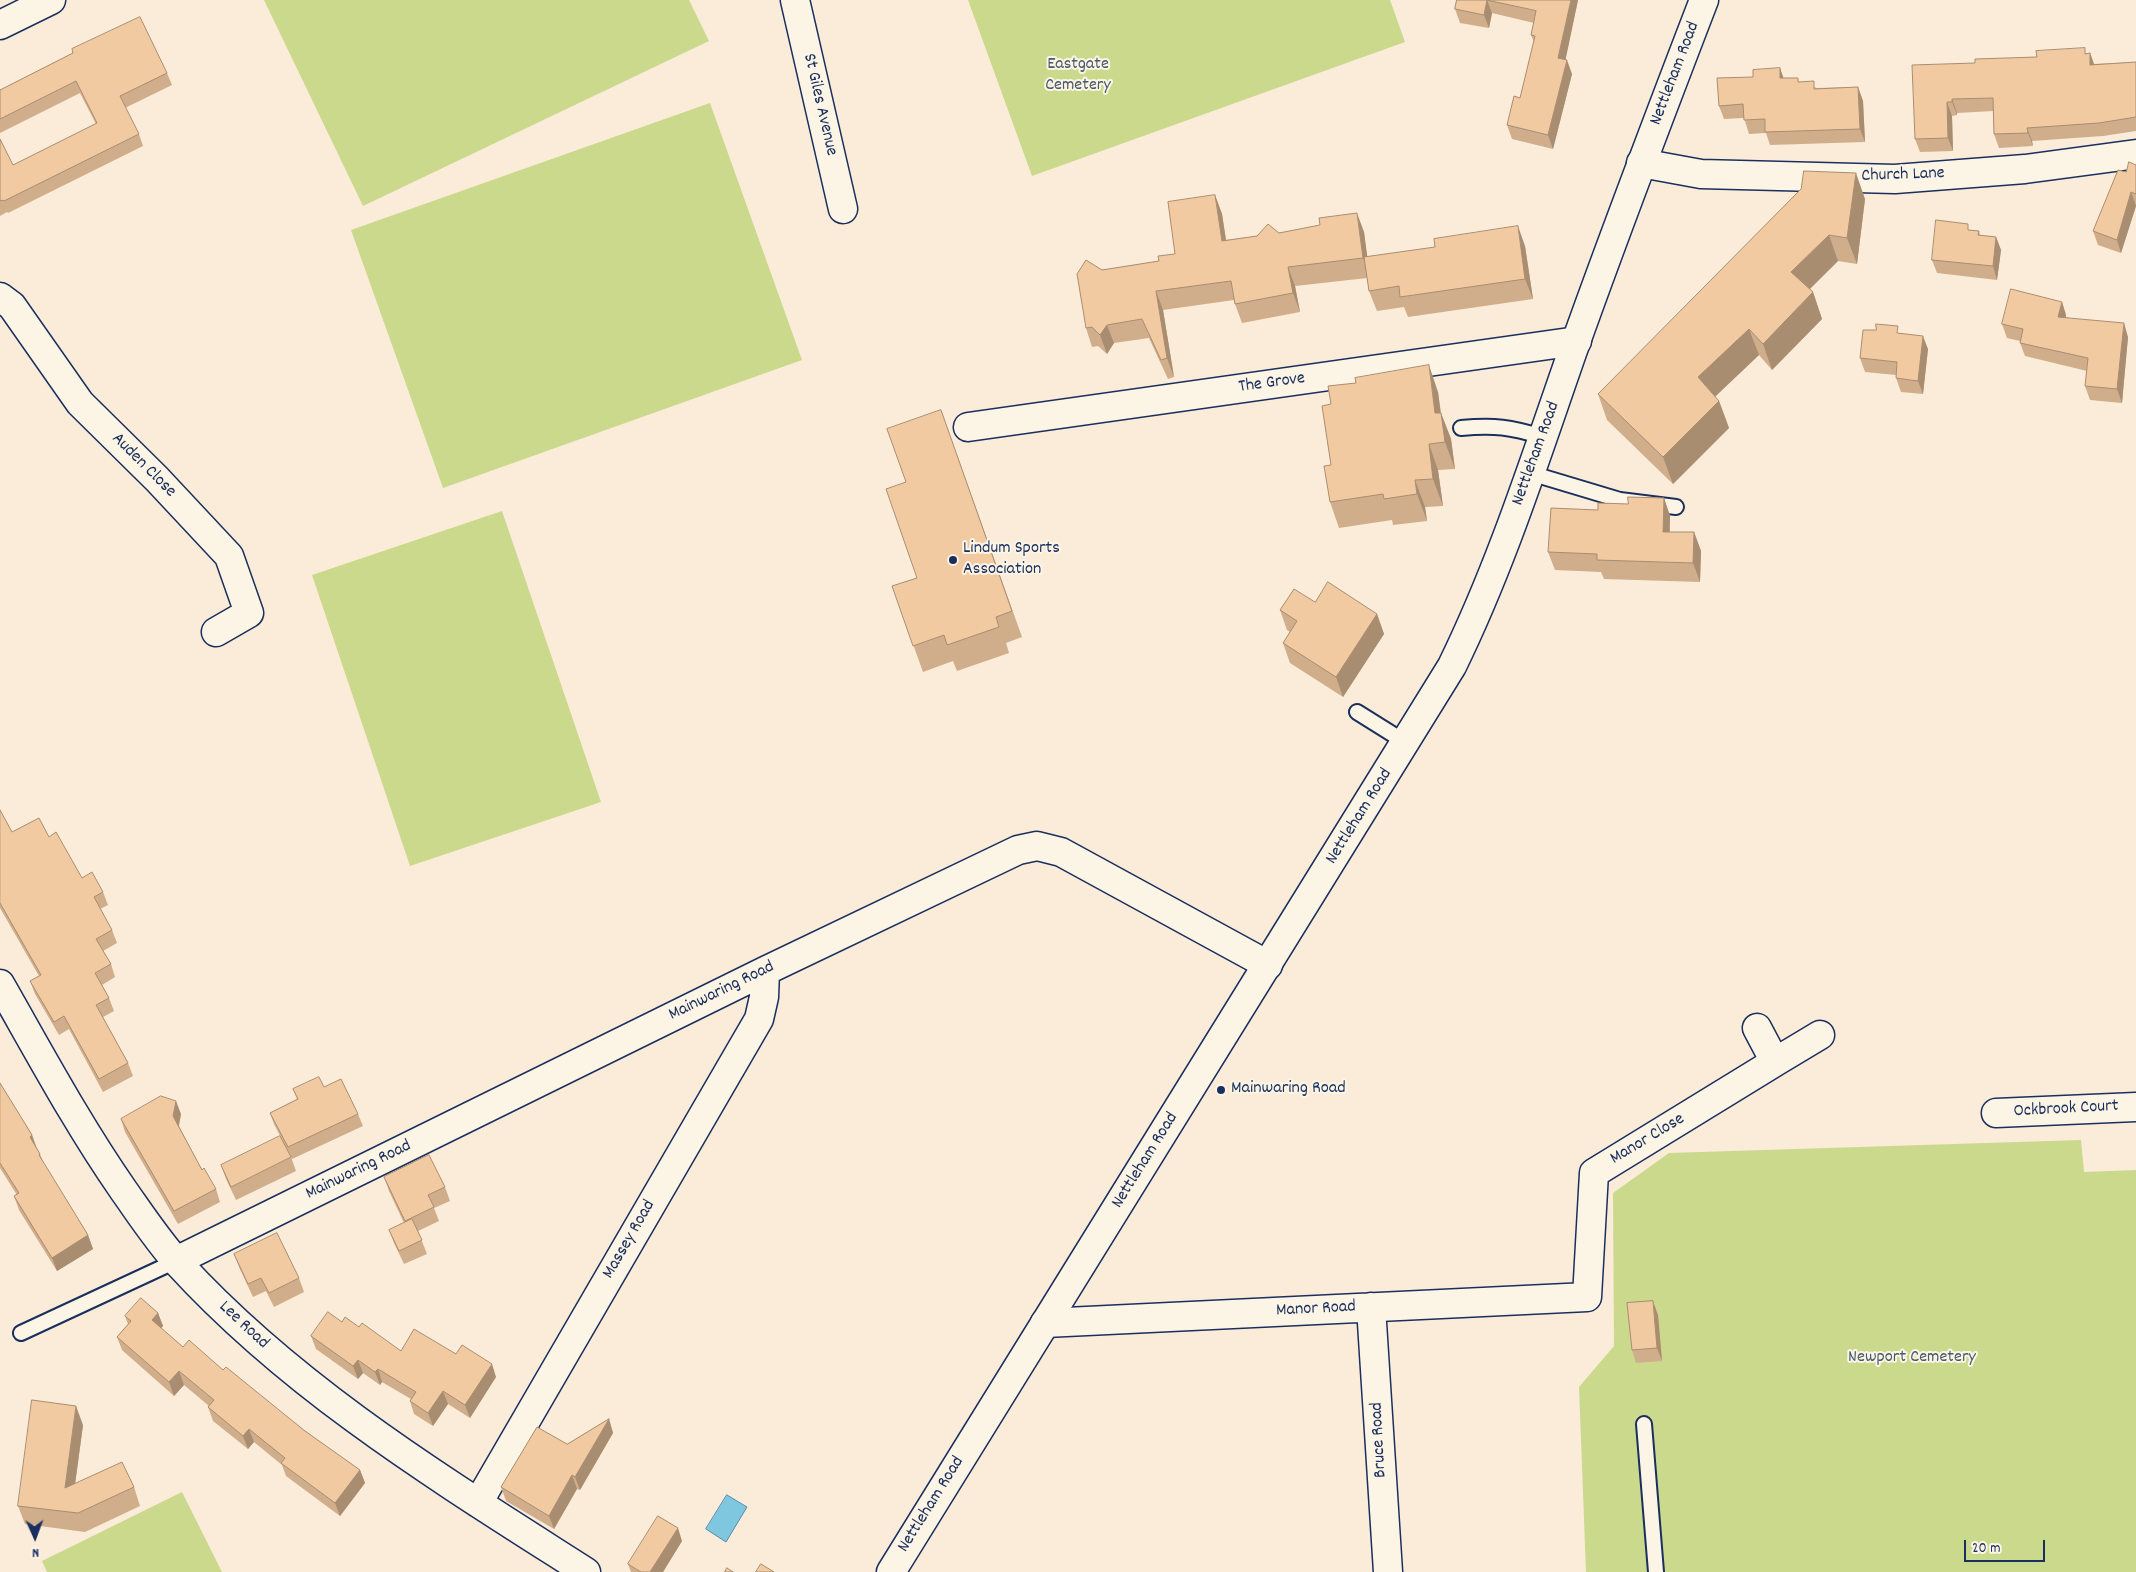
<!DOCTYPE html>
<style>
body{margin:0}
#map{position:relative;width:2136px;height:1572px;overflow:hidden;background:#faecd8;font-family:Dekko,sans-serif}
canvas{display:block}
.north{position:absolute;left:10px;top:1512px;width:50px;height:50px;-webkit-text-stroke:4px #fcf5e5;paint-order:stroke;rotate:178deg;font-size:14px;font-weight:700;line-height:20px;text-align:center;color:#1b2f5e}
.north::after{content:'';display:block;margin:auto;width:18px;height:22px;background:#1b2f5e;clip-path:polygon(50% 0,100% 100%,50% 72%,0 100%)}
.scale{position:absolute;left:1964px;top:1540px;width:81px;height:22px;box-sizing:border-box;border:2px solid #1b2f5e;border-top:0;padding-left:6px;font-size:15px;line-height:18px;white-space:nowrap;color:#1b2f5e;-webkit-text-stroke:4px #fcf5e5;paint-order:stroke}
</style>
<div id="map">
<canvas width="2136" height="1572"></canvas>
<div class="north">N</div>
<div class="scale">20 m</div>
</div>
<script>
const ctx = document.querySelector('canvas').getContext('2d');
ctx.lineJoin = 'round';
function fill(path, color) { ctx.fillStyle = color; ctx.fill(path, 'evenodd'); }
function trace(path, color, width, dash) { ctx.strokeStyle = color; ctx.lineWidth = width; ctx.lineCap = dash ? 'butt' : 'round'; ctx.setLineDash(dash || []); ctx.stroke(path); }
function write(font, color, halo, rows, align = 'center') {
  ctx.font = font + ' Dekko,sans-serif'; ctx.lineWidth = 4; ctx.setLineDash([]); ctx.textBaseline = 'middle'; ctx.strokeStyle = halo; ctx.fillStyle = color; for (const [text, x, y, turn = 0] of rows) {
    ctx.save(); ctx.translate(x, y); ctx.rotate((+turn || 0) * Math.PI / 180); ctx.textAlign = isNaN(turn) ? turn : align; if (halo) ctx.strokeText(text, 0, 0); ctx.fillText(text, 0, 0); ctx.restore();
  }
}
fill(new Path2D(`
 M264,0h425l20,41 -346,165z
 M968,0h422l15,42 -373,134z
 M710,103l92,257 -359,128 -92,-258z
 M502,511l99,291 -191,64 -98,-291z
 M2081,1140l3,32 52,-2v402h-550l-7,-185 35,-41 -1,-153 56,-40z
 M182,1492l40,80h-175l-5,-11z`), '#cbd98d');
const water = new Path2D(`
 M727,1495l20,12 -21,35 -20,-13z`);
fill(water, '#7fc6df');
trace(water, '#578aab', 1);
const service = new Path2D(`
 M1461,428c34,-3 49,-1 82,9
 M1530,473l90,27 56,7
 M1357,712l48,30
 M21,1333l155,-72
 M1644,1424l12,148`);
const minor = new Path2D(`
 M795,0l48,209
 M1641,163l60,11 194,5 130,-10 111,-15
 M0,297l12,9 68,97 77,76 72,77 20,57 -33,19
 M968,427l609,-86
 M0,984c40,70 78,141 124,207 17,24 34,50 54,72 116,127 264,217 408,309
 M1775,1062l45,-27
 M1996,1113l140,-6
 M176,1261l589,-290 253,-121 19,-4 24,6 207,113
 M1371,1307l17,265
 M1045,1323l542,-26 7,-124 181,-111 -18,-34
 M478,1503l281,-484 5,-22 1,-26`);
const tertiary = new Path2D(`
 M891,1572l561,-906c49,-100 83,-207 120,-313 42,-118 87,-236 132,-353`);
const primary = new Path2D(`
 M0,25l51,-25`);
trace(service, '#1b2f5e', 18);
trace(minor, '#1b2f5e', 31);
trace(tertiary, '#1b2f5e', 31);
trace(primary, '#1b2f5e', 31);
trace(service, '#fcf5e5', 14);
trace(minor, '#fcf5e5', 28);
trace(tertiary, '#fcf5e5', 28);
trace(primary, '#fcf5e5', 28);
fill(new Path2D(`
 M1457,0h121l-13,60 7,14 -19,75 -41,-10 -5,-14 13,-27 14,-56 -3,-7 3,-12 -42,-10 -3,15 -29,-5 -5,-14z
 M73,53l94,20 5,12 -47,23 14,26 4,12 -135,67 -1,-1 -7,4v-77l13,26 83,-41 -16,-31 -80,40v-43z
 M2090,53l4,11 42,-2v69l-33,5 -71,5 1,5 -34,2 -5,-14 -1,-23 -36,2v2l-5,1 1,35 -33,1 -5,-13 60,-76 62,-6z
 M1780,68l3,10 16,4 18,6 41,-1 5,14 2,41 -95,3 -4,-12 -17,1 -5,-16 -20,1 -5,-13 34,-29z
 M2136,165v41l-15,47 -23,-8 -5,-14 33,-59z
 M1215,195l7,19 4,26 53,-7 85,-1 3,25 158,-11 8,53 -125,18 -4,-10 -27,4 -8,-20 -2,-13 -72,8 5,26 -58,11 -7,-19 -1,-4 -71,10 11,67 -6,2 -19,-41 -35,5 -7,11 -9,-8 -6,1 -6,-19 16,-58 57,-9 16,-7z
 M1865,199l-8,65 -19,-3 -29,28 4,3 9,27 -50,51 -13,-15 -44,42 4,4 10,27 -56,56 -66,-64 -9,-26z
 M1970,230l9,1 1,4 16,2 5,13 -4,30 -60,-7 -5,-13z
 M2062,302l4,13v2l62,20 -6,66 -32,-3 -5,-14 2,-15 -62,-15 -5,-13v-2l-13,-3 -5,-14z
 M1900,333l28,16 -5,45 -22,-2 -5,-14v-3l-31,-3 -5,-14z
 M1438,392l3,21 10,26 4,30 -17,1 5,36 -18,1 2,14 -34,4 -1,-5 -53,8 -9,-26 1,-37z
 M941,410l81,227 -16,6 3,10 -52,18 -4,-10 -30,11 -31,-86 25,-8 -11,-96z
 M1664,498l6,18v16h24l7,19 -1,31 -96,-3 -3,-7 -46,-2 -7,-18 50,-42z
 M1315,602l62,12 7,20 -41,63 -53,-34 -7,-20 7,-11 -3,-2 -7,-20z
 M0,810l12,22 37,5 33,41 21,14 5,13 -8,4 12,21 5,13 -14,8 8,13 4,13 -13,8 7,13 5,13 -11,6 25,46 5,13 -30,16 -34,-63 -10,6 -24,-41 -5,-13 9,-5 -39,-68z
 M0,1083l32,52 4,12 4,7 4,10 44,71 5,14 -36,22 -38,-61 -5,-14 3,-1 -17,-27z
 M324,1087l34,27 5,12 -71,33 -18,-35 -4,-11 27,-14 -4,-10z
 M181,1114l-2,12 23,44 14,19 4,13 -42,22 -53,-92 -4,-13z
 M291,1157l5,14 -60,29 -10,-21 -5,-14z
 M384,1177l61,10 5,14 -16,7 5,13 -21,10 9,23 -23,10 -10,-21 -5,-13 15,-7 -15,-32z
 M234,1254l65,24 5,14 -30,15 -8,-16 -13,6 -14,-30z
 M158,1313l5,13 -2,2 22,19 40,23 82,61 55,39 5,13 -25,33 -54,-40 -4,-11 -28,-23 -6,7 -35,-28 -5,-14 1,-1 -25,-21 -10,11 -52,-46 -5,-13 11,-13 -3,-8z
 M1658,1315l4,46 -26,2 -4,-13z
 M342,1322l17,5 42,24 55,3 40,23 -26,41 -22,-14 -15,22 -19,-12 -4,-13 1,-2 -29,-17 -2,3 -17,-12 -5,6 -42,-30 -5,-13z
 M609,1419l4,14 -33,57 -3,-1 -23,40 -48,-28 -5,-14 66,-43z
 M83,1425l-8,59 59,3 6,19 -55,26 -60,-8 -7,-18z
 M682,1541l-19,31h-32l-3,-8z`), '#d0ae8b');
fill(new Path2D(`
 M1487,0l5,13 -3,15 -5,-13z
 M1571,0h7l-15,72 -5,-14z
 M2090,53l5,14 -5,-2z
 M1567,60l5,14 -19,75 -5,-14z
 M1780,68l5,14 -5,-4z
 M1858,87l5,14 2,41 -5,-13z
 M1952,99l5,14v2l-5,-13z
 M1947,102l5,14 1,35 -5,-13z
 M2027,128l5,13 1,5 -5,-13z
 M1856,173l9,26 -8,65 -10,-26z
 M2131,192l5,14 -15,47 -4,-13z
 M1215,195l7,19 7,46 -7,-19z
 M1357,213l7,19 6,45 -7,-19z
 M1518,226l7,20 8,53 -8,-20z
 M1829,235l9,26 -37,37 -10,-26z
 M1996,237l5,13 -4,30 -4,-14z
 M1288,267l7,19 5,26 -7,-19z
 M1156,291l7,19 11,67 -7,-19z
 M1813,292l9,27 -50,51 -9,-26z
 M2062,302l4,13 -3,15 -5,-13z
 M2124,323l4,14 -6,66 -5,-14z
 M1107,325l7,18 -7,11 -7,-19z
 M1749,329l10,26 -52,49 -9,-27z
 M1923,336l5,13 -5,45 -5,-13z
 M1429,365l9,27 6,47 -9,-26z
 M1719,401l10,27 -56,56 -10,-27z
 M1441,413l10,26 4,30 -10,-27z
 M1429,444l9,26 5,36 -10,-27z
 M1415,480l10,27 2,14 -10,-27z
 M1664,498l6,18 -1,34 -6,-18z
 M1694,532l7,19 -1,31 -7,-19z
 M1377,614l7,20 -41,63 -7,-20z
 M176,1101l5,13 -3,15 -5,-13z
 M32,1135l5,14 -7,-12z
 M88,1235l5,14 -36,22 -5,-13z
 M1653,1301l5,14 4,46 -5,-13z
 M158,1313l5,13 -7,8 -4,-14z
 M358,1360l5,13 -5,6 -5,-13z
 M492,1364l4,13 -26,41 -5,-13z
 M378,1369l4,13 -2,3 -5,-13z
 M179,1371l5,14 -10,11 -5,-14z
 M443,1391l5,13 -15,22 -5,-13z
 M76,1406l7,19 -11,82 -7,-19z
 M609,1419l4,14 -33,57 -5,-13z
 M249,1429l5,13 -6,7 -5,-13z
 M360,1470l5,13 -25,33 -5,-13z
 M572,1475l5,14 -23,40 -5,-13z
 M678,1528l4,13 -19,31h-13z`), '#a98d71');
const building = new Path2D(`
 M1457,0h30l-3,15 -29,-6z
 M1487,0h84l-13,58 9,2 -19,75 -41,-10 7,-29 6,2 15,-62 -4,-1 5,-24z
 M140,17l27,56 -47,23 19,38 -135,67 -1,-1 -3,1v-62l13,26 84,-42 -21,-42 -76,38v-29l73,-37 -1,-4z
 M2085,48v6l5,-1v12l46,-3v55l-37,6 -72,5 1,5 -34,1 -1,-36 -41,1v3h-5l1,36 -33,1 -3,-74 63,-2v-4l62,-2 -1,-6z
 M1780,68v10h18v4l16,-1v8l44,-2 2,42 -95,3v-13l-21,1 -1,-16 -24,2 -2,-28 36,-1v-7z
 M2129,162l7,3v29l-5,-2 -14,48 -24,-9 25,-61 8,2z
 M1804,171l52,2 -9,65 -18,-3 -38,37 22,20 -50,52 -14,-15 -51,48 21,24 -56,56 -65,-63 203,-205z
 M1215,195l7,46 35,-5 11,-12 11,9 41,-8 -1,-7 38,-5 6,45 -75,9 5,26 -58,11 -4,-23 -75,10 11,67 -6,2 -19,-41 -35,6 -7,10 -8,-8 -6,1 -9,-54 9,-14 16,10 57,-9 -1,-5 17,-2 -7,-52z
 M1936,220l32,4v6l11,1 -1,4 18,2 -3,29 -61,-6z
 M1518,226l7,53 -125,18 -1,-11 -30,5 -5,-34 71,-10 -1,-8z
 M2011,289l51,13 -4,15 66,6 -7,66 -32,-3 3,-28 -68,-15 3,-14 -21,-5z
 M1876,324l22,2 -1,7 26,3 -5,45 -22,-3 1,-16 -37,-4 3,-28h13z
 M1429,365l6,48h6l4,29 -16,2 4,35 -18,1 2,14 -33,5 -1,-5 -53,8 -6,-36 7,-1 -9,-59 9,-2 -3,-18 28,-3 -1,-5z
 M941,410l71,201 -16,6 3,10 -52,18 -3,-10 -31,11 -21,-60 25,-8 -31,-89 20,-7 -19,-53z
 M1628,497l36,1 -1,34h31l-1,31 -96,-3v-6l-49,-2 3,-44 47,2v-7l30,1z
 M1328,582l49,32 -41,63 -53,-34 14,-22 -17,-11 14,-21 21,13z
 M0,810l12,22 27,-14 10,19 7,-5 26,46 10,-6 11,20 -9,5 18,33 -16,9 15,25 -16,9 14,25 -13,7 32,58 -29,16 -35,-63 -10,6 -24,-41 11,-6 -41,-72z
 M319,1077l5,10 17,-8 17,35 -70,33 -18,-34 28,-14 -5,-10z
 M0,1083l32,52 -2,2 10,17 -1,1 49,80 -36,23 -38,-62 5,-3 -19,-30z
 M161,1096l15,5 -3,15 29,54 2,-2 12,21 -42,22 -53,-92z
 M280,1136l11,21 -60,30 -10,-22z
 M429,1155l16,32 -17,8 6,12 -29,14 -21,-44z
 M412,1219l10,21 -23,11 -10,-21z
 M277,1233l22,45 -30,15 -8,-15 -13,6 -14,-30z
 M141,1298l17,15 -6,7 31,27 6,-7 34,30 3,-3 79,64 55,39 -25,33 -54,-40 4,-5 -36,-29 -6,7 -35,-29 6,-7 -35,-29 -10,11 -52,-45 14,-16 -6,-5z
 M1653,1301l4,47 -25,2 -5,-47z
 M328,1312l14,10 3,-5 14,10 3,-4 39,28 13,-22 42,25 6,-9 30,19 -27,41 -22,-14 -15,22 -18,-12 6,-9 -38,-23 -3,3 -17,-12 -5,6 -42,-30z
 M32,1400l44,6 -11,82 57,-26 12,25 -56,26 -60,-7z
 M609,1419l-34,58 -3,-2 -23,41 -48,-29 36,-60 30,17z
 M658,1516l20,12 -28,44h-9l-13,-8z
 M761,1564l13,8h-18z
 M727,1568l6,4h-8z`);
fill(building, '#f2caa2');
trace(building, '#a98d71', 1);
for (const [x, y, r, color] of [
 [953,560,5,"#1b2f5e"],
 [1221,1090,5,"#1b2f5e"]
]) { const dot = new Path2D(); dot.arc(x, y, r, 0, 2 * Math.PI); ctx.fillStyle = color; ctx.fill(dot); trace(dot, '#fcf5e5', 2); }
write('18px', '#475a6a', '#fcf5e5', [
 ["Eastgate",1078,66],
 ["Cemetery",1078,87],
 ["Newport Cemetery",1912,1359]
]);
write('18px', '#1b2f5e', '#fcf5e5', [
 ["Nettleham Road",1676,74,-69],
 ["St Giles Avenue",819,105,77],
 ["Church Lane",1903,176,-2],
 ["The Grove",1272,384,-8],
 ["Nettleham Road",1537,454,-70],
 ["Auden Close",143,466,45],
 ["Nettleham Road",1360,817,-58],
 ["Mainwaring Road",722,992,-26],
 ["Ockbrook Court",2066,1110,-3],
 ["Manor Close",1648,1140,-31],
 ["Nettleham Road",1146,1161,-58],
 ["Mainwaring Road",359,1171,-26],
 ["Massey Road",630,1240,-60],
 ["Manor Road",1316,1310,-3],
 ["Lee Road",243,1326,43],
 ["Bruce Road",1380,1440,-93],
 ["Nettleham Road",932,1505,-58]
]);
write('18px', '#1b2f5e', '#fcf5e5', [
 ["Lindum Sports",963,550],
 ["Association",963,571],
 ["Mainwaring Road",1231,1090]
], 'left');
</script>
